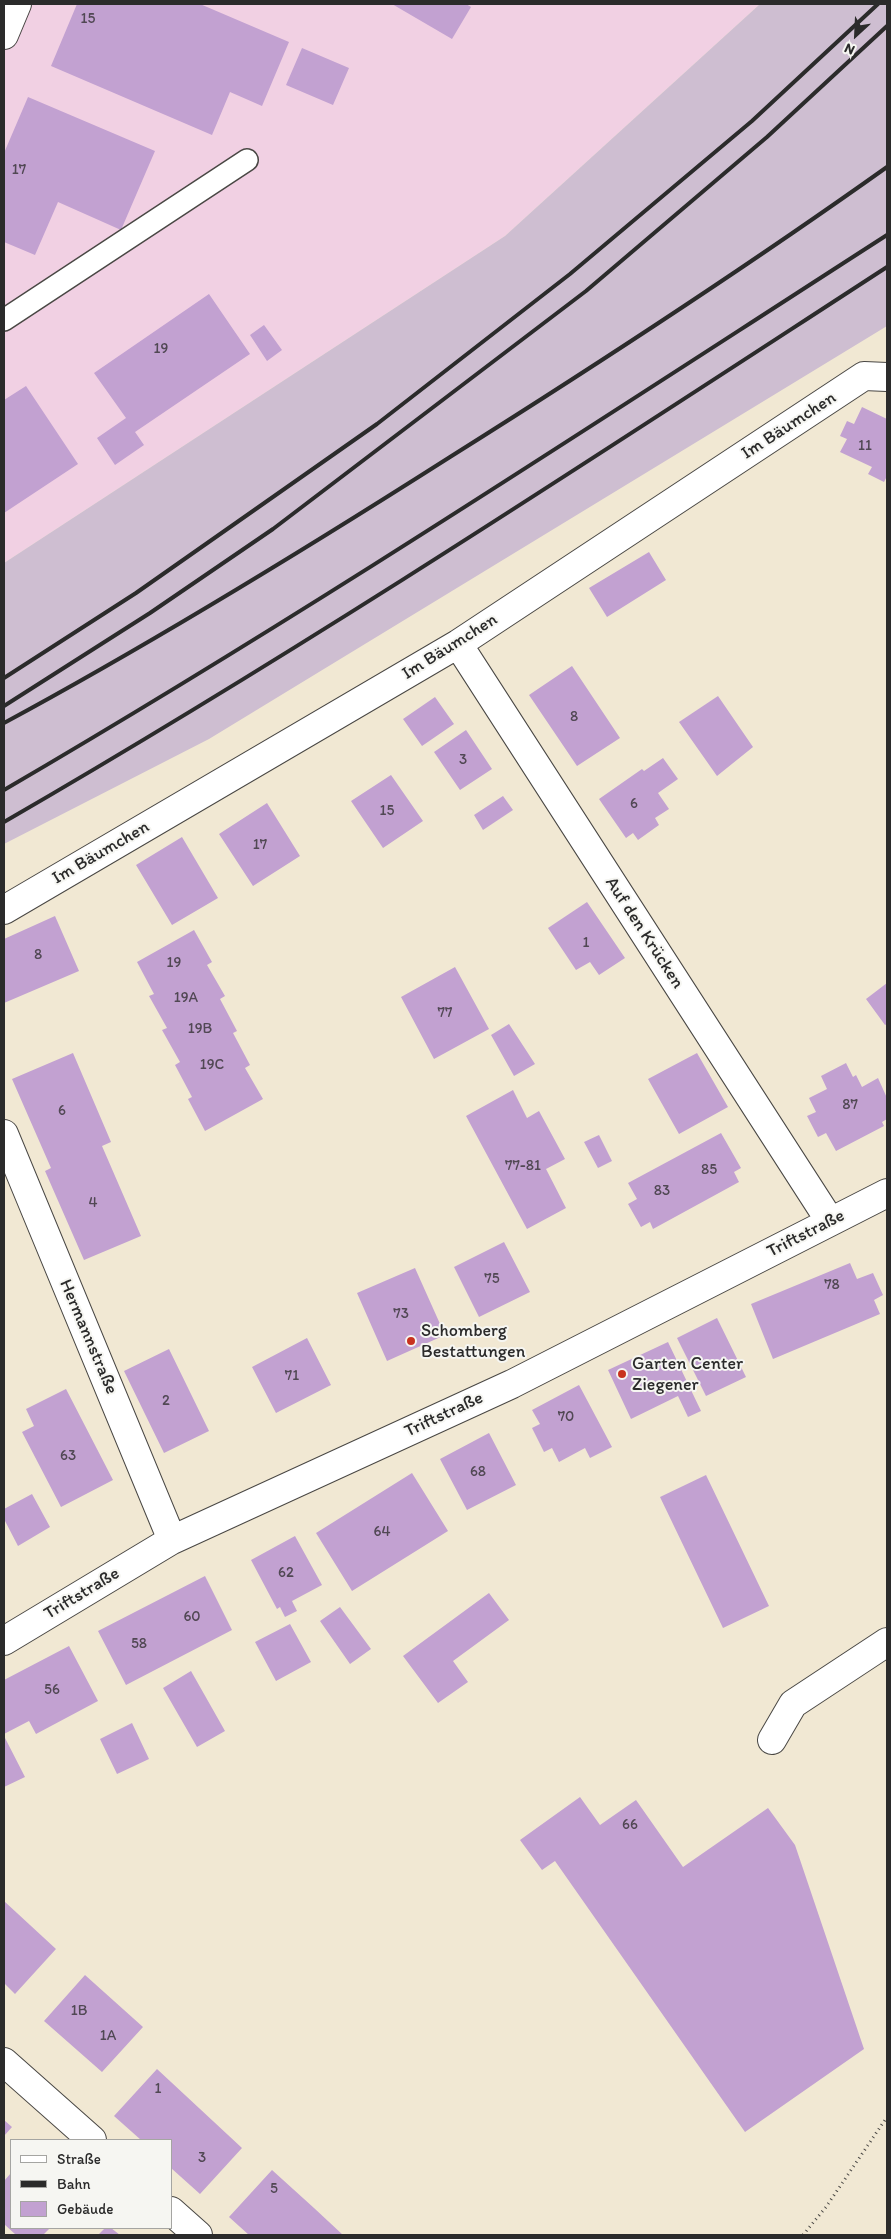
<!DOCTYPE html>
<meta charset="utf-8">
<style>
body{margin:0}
#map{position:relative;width:891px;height:2239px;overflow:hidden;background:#f1e8d3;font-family:Itim,sans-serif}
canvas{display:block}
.frame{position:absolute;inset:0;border:5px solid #2b2b2b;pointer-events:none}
.legend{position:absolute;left:10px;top:2139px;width:162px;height:90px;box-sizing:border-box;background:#f6f6f2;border:1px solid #a5a5a2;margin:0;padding:6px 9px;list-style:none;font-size:15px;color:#2b2b2b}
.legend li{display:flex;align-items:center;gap:10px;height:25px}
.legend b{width:25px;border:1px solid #a5a5a2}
.north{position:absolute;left:831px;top:10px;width:50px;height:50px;-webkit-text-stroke:4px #f6f6f2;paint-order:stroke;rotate:205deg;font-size:14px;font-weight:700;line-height:20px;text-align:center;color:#2b2b2b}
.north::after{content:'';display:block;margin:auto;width:18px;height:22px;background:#2b2b2b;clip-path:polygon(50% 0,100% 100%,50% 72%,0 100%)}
</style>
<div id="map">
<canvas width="891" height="2239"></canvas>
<div class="frame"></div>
<ul class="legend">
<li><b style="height:6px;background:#fff"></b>Straße</li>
<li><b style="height:6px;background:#2b2b2b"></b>Bahn</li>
<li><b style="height:14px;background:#c2a1d1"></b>Gebäude</li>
</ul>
<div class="north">N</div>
</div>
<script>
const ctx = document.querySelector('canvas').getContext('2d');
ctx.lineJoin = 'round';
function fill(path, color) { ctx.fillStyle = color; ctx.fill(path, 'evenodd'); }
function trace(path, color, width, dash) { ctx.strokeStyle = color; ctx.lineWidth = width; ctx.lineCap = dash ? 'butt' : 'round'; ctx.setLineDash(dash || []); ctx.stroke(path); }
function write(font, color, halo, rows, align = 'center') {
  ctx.font = font + ' Itim,sans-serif'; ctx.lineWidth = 4; ctx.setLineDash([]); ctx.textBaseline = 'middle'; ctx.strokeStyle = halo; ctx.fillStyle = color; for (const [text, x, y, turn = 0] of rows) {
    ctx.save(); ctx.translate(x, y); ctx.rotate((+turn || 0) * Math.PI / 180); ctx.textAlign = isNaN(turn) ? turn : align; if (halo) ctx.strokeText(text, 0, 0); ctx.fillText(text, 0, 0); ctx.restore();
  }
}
fill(new Path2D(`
 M4,4h756l-255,232 -501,327z`), '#f1d0e3');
fill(new Path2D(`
 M760,4h127v322l-678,413 -205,105v-281l501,-327z`), '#cebed1');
fill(new Path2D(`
 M77,4h123l89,38 -27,64 -32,-14 -18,43 -161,-69z
 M392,4h74l5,3 -19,32z
 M302,48l47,20 -16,37 -47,-20z
 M28,97l127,54 -34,79 -63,-28 -23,53 -31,-13v-89z
 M209,294l41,60 -115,78 9,13 -29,20 -18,-27 29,-20 -32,-45z
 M264,325l18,25 -15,11 -17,-26z
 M26,386l52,78 -74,49v-113z
 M862,407l25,12v57l-3,6 -16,-8 4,-7 -32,-15 7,-13 -7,-3 7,-15 7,3z
 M649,552l17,28 -59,37 -18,-29z
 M572,666l48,72 -43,28 -48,-71z
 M718,696l35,51 -36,29 -38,-54z
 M435,697l19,27 -32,22 -19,-27z
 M466,730l26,39 -32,21 -26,-38z
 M663,758l15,21 -20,14 11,16 -14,9 4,7 -21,15 -5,-7 -7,5 -27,-39 43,-30 2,2z
 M391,775l32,46 -40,27 -32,-47z
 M503,796l10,14 -30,20 -9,-15z
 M267,803l33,53 -47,30 -34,-52z
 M182,837l36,61 -46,27 -36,-60z
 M587,902l38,56 -26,17 -9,-13 -14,8 -28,-42z
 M55,916l24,55 -75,32v-64z
 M194,930l18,32 -5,3 18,31 -5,3 17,32 -4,2 17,32 -5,3 18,31 -58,32 -17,-32 4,-2 -17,-32 5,-3 -18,-32 5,-2 -18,-32 5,-2 -17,-32z
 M455,967l34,62 -55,30 -33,-62z
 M887,983v41l-2,1 -19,-26z
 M509,1024l26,40 -21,12 -23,-41z
 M73,1053l38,89 -9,4 39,90 -57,24 -39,-89 6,-3 -39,-89z
 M697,1053l31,54 -49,27 -31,-55z
 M846,1063l7,14 3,-2 6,12 16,-9 9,20v21l-5,3 2,4 -48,25 -10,-18 -8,4 -11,-21 9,-4 -7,-14 18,-9 -6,-13z
 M513,1090l14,28 12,-7 26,48 -19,10 20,39 -39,21 -61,-113z
 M721,1133l20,35 -7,4 5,10 -86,47 -3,-7 -9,5 -13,-23 9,-5 -9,-16z
 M599,1135l13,26 -14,7 -14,-26z
 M504,1242l26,50 -51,25 -25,-50z
 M850,1263l7,16 16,-6 10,22 -9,5 6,14 -107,45 -22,-55z
 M415,1268l30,67 -58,26 -30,-68z
 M717,1318l29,59 -40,19 -29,-58z
 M307,1338l24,47 -55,28 -24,-46z
 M668,1342l33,69 -13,6 -10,-21 -47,23 -23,-49z
 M169,1349l40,82 -45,22 -40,-82z
 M579,1385l33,62 -22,11 -5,-10 -26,14 -7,-14 -8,4 -12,-24 8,-4 -8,-14z
 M66,1389l47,91 -52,27 -39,-75 12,-6 -8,-17z
 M489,1433l27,52 -49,25 -27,-51z
 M412,1473l36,58 -96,60 -36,-58z
 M706,1475l63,131 -46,22 -63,-131z
 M32,1494l18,33 -32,19 -14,-27v-10z
 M295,1536l27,49 -30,16 5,10 -12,6 -5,-10 -3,2 -26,-49z
 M205,1576l27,54 -106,55 -28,-54z
 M489,1593l20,27 -56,41 15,21 -30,21 -35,-47z
 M340,1607l31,42 -21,15 -30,-43z
 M290,1624l21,38 -35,19 -21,-39z
 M69,1646l29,55 -62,33 -7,-13 -25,13v-54z
 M191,1671l34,60 -28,16 -34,-59z
 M132,1723l17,36 -32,15 -17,-35z
 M4,1736l21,41 -21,10z
 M580,1797l20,28 36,-25 47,67 85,-59 27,37 69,204 -119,83 -190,-271 -13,9 -22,-30z
 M4,1901l52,48 -41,45 -11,-11z
 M85,1975l58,52 -41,45 -58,-51z
 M157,2069l85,79 -42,46 -29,-26v-28h-30l-27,-24z
 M4,2120l8,7 -8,9z
 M272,2170l42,38 29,27h-94l-20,-18z
 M11,2173v55h39l-7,7h-27l-12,-11v-43z
 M105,2228h6l9,7h-22z`), '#c2a1d1');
const lane = new Path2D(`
 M4,320l243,-160`);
const street = new Path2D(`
 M4,35l13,-31
 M458,644l372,577
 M4,910l454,-266 406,-268 23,1
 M4,1134l168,406
 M4,1641l168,-101 340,-156 375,-191
 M772,1740l21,-36 94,-62
 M4,2062l88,78
 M171,2211l27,24`);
trace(lane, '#494744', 24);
trace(street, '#494744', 30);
trace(new Path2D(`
 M803,2235l23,-28 61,-90`), '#494744', 3, [1, 4]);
trace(lane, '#fff', 21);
trace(street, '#fff', 28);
trace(new Path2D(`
 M4,678l132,-85 241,-169 193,-150 182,-153 126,-117
 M4,706l146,-93 123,-84 313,-238 181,-154 120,-111
 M4,723c152,-82 300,-173 446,-266 148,-93 295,-189 437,-290
 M4,790c300,-175 591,-367 883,-555
 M4,822c301,-174 592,-366 883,-555`), '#2b2b2b', 4);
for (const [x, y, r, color] of [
 [411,1341,5,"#c8321e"],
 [622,1374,5,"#c8321e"]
]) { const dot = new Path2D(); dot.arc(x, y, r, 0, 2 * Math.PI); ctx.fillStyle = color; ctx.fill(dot); trace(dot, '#f6f6f2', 2); }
write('15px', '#514854', null, [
 ["15",88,19],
 ["17",19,170],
 ["19",161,349],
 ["11",865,446],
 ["8",574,717],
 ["3",463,760],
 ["6",634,804],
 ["15",387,811],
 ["17",260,845],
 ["1",586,943],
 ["8",38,955],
 ["19",174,963],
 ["19A",186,998],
 ["77",445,1013],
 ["19B",200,1029],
 ["19C",212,1065],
 ["87",850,1105],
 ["6",62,1111],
 ["77-81",523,1166],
 ["85",709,1170],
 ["83",662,1191],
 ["4",93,1203],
 ["75",492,1279],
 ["78",832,1285],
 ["73",401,1314],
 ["71",292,1376],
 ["2",166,1401],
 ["70",566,1417],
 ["63",68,1456],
 ["68",478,1472],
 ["64",382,1532],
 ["62",286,1573],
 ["60",192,1617],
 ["58",139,1644],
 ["56",52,1690],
 ["66",630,1825],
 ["1B",79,2011],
 ["1A",108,2036],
 ["1",158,2089],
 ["3",202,2158],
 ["5",274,2189]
]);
write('18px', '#2b2b2b', '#f6f6f2', [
 ["Im Bäumchen",789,426,-33],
 ["Im Bäumchen",450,647,-32],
 ["Im Bäumchen",101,853,-30],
 ["Auf den Krücken",644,933,57],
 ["Triftstraße",806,1234,-27],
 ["Hermannstraße",88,1337,67],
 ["Triftstraße",444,1415,-25],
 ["Triftstraße",82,1594,-31]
]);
write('18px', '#2b2b2b', '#f6f6f2', [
 ["Schomberg",421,1331],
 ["Bestattungen",421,1352],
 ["Garten Center",632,1364],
 ["Ziegener",632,1385]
], 'left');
</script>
